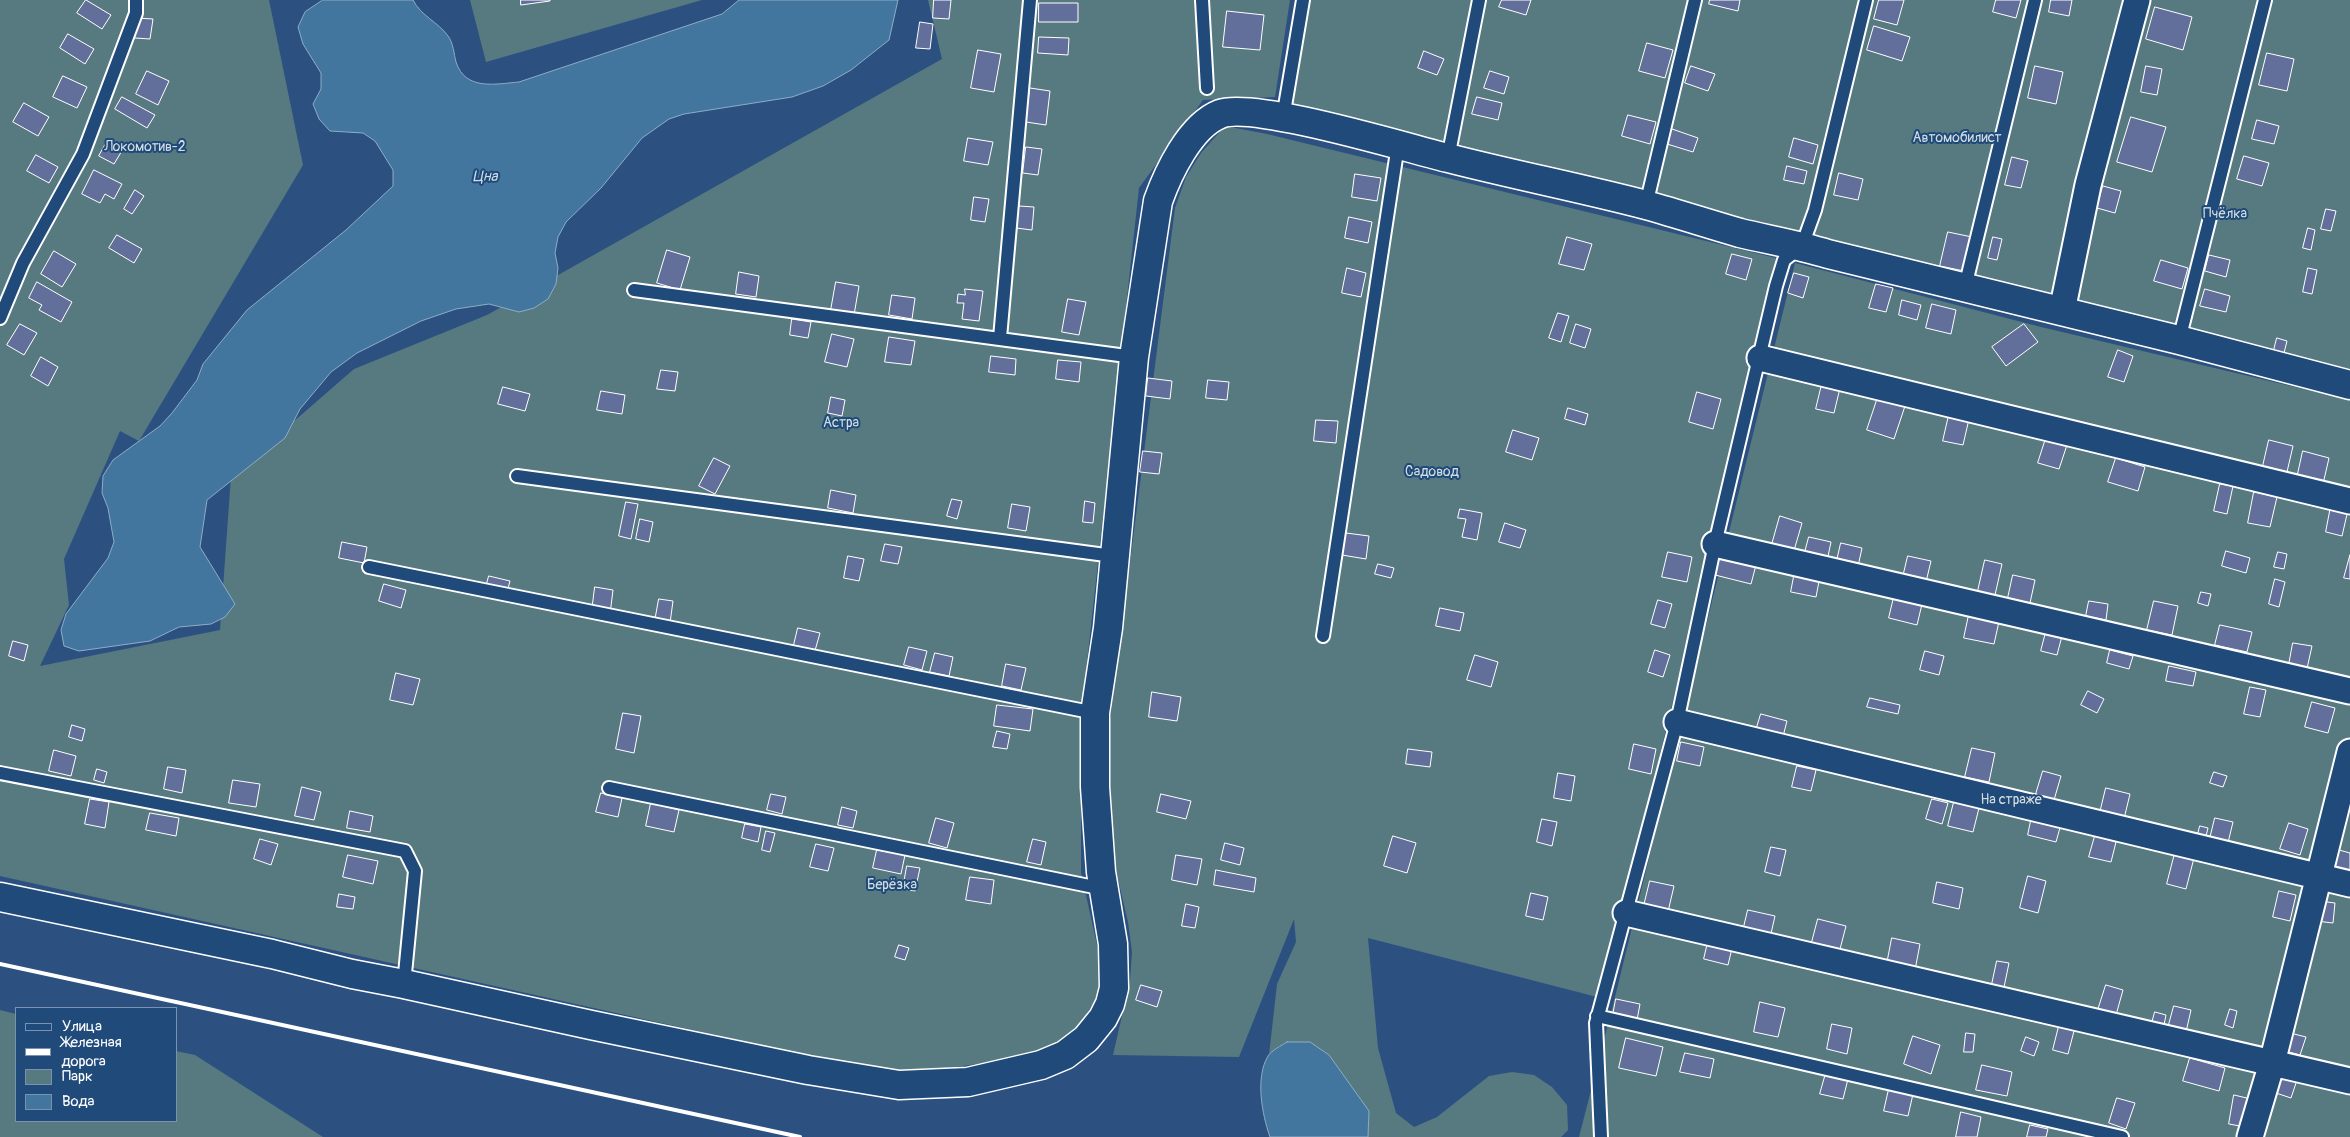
<!DOCTYPE html>
<meta charset="utf-8">
<style>
body{margin:0}
#map{position:relative;width:2350px;height:1137px;overflow:hidden;background:#2c5181;font-family:Pangolin,sans-serif}
canvas{display:block}
.legend{position:absolute;left:15px;top:1007px;width:162px;height:115px;box-sizing:border-box;background:#1f4a7a;border:1px solid #7992af;margin:0;padding:6px 9px;list-style:none;font-size:15px;color:#fff}
.legend li{display:flex;align-items:center;gap:10px;height:25px}
.legend b{width:25px;border:1px solid #7992af}
</style>
<div id="map">
<canvas width="2350" height="1137"></canvas>
<ul class="legend">
<li><b style="height:6px;background:#1f4a7a"></b>Улица</li>
<li><b style="height:6px;background:#fff"></b>Железная дорога</li>
<li><b style="height:14px;background:#567a80"></b>Парк</li>
<li><b style="height:14px;background:#42769f"></b>Вода</li>
</ul>
</div>
<script>
const ctx = document.querySelector('canvas').getContext('2d');
ctx.lineJoin = 'round';
function fill(path, color) { ctx.fillStyle = color; ctx.fill(path, 'evenodd'); }
function trace(path, color, width, dash) { ctx.strokeStyle = color; ctx.lineWidth = width; ctx.lineCap = dash ? 'butt' : 'round'; ctx.setLineDash(dash || []); ctx.stroke(path); }
function write(font, color, halo, rows, align = 'center') {
  ctx.font = font + ' Pangolin,sans-serif'; ctx.lineWidth = 4; ctx.setLineDash([]); ctx.textBaseline = 'middle'; ctx.strokeStyle = halo; ctx.fillStyle = color; for (const [text, x, y, turn = 0] of rows) {
    ctx.save(); ctx.translate(x, y); ctx.rotate((+turn || 0) * Math.PI / 180); ctx.textAlign = isNaN(turn) ? turn : align; if (halo) ctx.strokeText(text, 0, 0); ctx.fillText(text, 0, 0); ctx.restore();
  }
}
fill(new Path2D(`
 M0,0h269l34,165 -164,276 -19,-10 -56,128 5,46 -29,61 180,-36 11,-154 123,-107 133,-54 455,-256 -14,-59h362l-15,97 -72,3 -64,88 -58,529v156l25,112 -46,68 -165,22 -895,-199z
 M470,0h232l-216,62z
 M1299,0h835l-75,310 -780,-198z
 M2151,0h199v375l-280,-65z
 M1225,126l42,8 513,125 -179,739 -233,-60 10,110 18,65 18,14 23,-10 52,-41 23,-4 22,3 18,12 15,18 1,25 -7,7h-193l1,-26 -59,-69h-23l-18,13 8,-71 19,-42 -2,-23 -55,138 -126,-2 17,-74 2,-29 -4,-30 -15,-64 -12,-67 74,-583 11,-31 15,-24z
 M1795,263l246,64 309,73v737h-771l34,-132z
 M0,1010l16,4v107h160v-70l19,4 128,82h-323z`), '#567a80');
const water = new Path2D(`
 M323,0h90c8,16 25,22 35,36 5,6 6,18 8,26 9,29 40,22 63,20l203,-68 17,-14h159l-9,40 -38,30 -28,16 -31,11 -108,17 -15,5 -27,19 -41,50 -35,34 -8,15 -3,16 3,15 -2,16 -8,15 -14,9 -15,4 -30,-8 -33,5 -35,12 -64,32 -26,19 -31,37 -15,29 -78,62 -7,47 35,57 -10,13 -14,7 -32,3 -29,14 -71,10 -15,-5 -3,-16 5,-16 42,-56 6,-16 -6,-34 -6,-15 1,-17 10,-16 47,-34 12,-13 25,-33 6,-16 44,-54 99,-80 47,-44v-16l-18,-29 -12,-8 -33,-2 -11,-12 -6,-15 8,-15v-16l-18,-29 -5,-17 7,-15z
 M1287,1042h23l19,13 40,56 -1,26h-98c-8,-23 -15,-59 -2,-81 4,-6 13,-10 19,-14z`);
fill(water, '#42769f');
trace(water, '#8eadc5', 1);
const building = new Path2D(`
 M86,0l25,15 -9,14 -25,-16z
 M521,0h29v1l-29,4z
 M934,0h17l-2,19 -16,-1z
 M1502,0h29l-5,15 -27,-8z
 M1710,0h30l-2,11 -29,-7z
 M1879,0h25l-7,25 -23,-6z
 M1996,0h25l-5,18 -23,-6z
 M2051,0h21l-3,16 -20,-4z
 M1039,3h39v19h-39z
 M2155,7l37,10 -9,33 -37,-11z
 M1227,11l37,4 -4,35 -37,-3z
 M137,18l16,1 -3,20 -15,-1z
 M920,22l13,2 -3,25 -14,-1z
 M1874,26l36,11 -8,24 -35,-11z
 M68,34l26,15 -9,15 -25,-16z
 M1039,37l30,1 -1,17 -30,-2z
 M1647,43l26,7 -8,28 -26,-7z
 M978,50l23,4 -7,38 -23,-4z
 M1424,51l20,8 -7,16 -19,-7z
 M2267,53l27,6 -7,32 -28,-6z
 M1691,66l24,8 -7,17 -23,-8z
 M2035,66l28,6 -7,32 -28,-6z
 M2146,66l16,3 -5,26 -16,-3z
 M147,71l22,10 -11,24 -22,-11z
 M1490,71l19,6 -5,17 -20,-6z
 M63,76l24,11 -10,21 -24,-11z
 M1030,88l20,3 -4,34 -20,-3z
 M122,97l33,18 -8,13 -32,-19z
 M1477,97l25,6 -4,17 -26,-6z
 M24,103l25,14 -11,19 -25,-14z
 M1628,115l28,7 -6,22 -28,-8z
 M2131,117l35,10 -14,45 -35,-10z
 M2257,120l22,6 -5,18 -22,-5z
 M1672,129l26,9 -5,14 -26,-8z
 M968,138l25,4 -5,23 -24,-4z
 M1794,138l24,7 -5,19 -24,-7z
 M108,140l15,9 -9,15 -15,-8z
 M1026,147l16,2 -4,26 -15,-2z
 M36,155l22,12 -9,16 -22,-12z
 M2244,156l25,7 -7,23 -25,-7z
 M2012,157l16,4 -7,27 -16,-3z
 M1787,166l20,5 -3,13 -20,-4z
 M94,170l28,14 -8,15 -9,-5 -5,9 -18,-9z
 M1839,173l24,6 -5,21 -24,-5z
 M1355,174l26,4 -4,23 -25,-4z
 M2103,186l18,5 -6,22 -18,-5z
 M135,190l9,6 -12,18 -8,-5z
 M974,197l15,2 -4,23 -14,-2z
 M1019,206l15,1 -2,23 -16,-2z
 M2326,209l10,2 -5,20 -10,-2z
 M1349,217l23,5 -4,21 -23,-5z
 M2308,228l7,2 -4,20 -8,-2z
 M1948,232l24,5 -8,34 -24,-5z
 M117,235l25,14 -8,14 -25,-15z
 M1567,237l25,7 -8,26 -25,-6z
 M1993,237l9,2 -5,21 -9,-2z
 M667,250l23,7 -10,33 -23,-7z
 M54,251l22,13 -14,23 -21,-13z
 M1732,254l20,5 -6,21 -20,-6z
 M2209,255l21,5 -4,17 -21,-6z
 M2161,260l27,8 -6,21 -28,-8z
 M1347,268l19,5 -5,24 -19,-4z
 M2308,268l9,2 -5,24 -9,-2z
 M739,272l20,4 -3,21 -20,-3z
 M1794,273l15,4 -6,21 -15,-5z
 M37,282l35,20 -11,20 -22,-12 3,-5 -13,-7z
 M836,282l23,4 -5,29 -23,-5z
 M1876,284l17,4 -7,24 -17,-4z
 M965,289l18,2 -4,30 -17,-2 2,-16h-7l1,-9 7,1z
 M2205,289l25,7 -4,16 -26,-6z
 M892,295l23,3 -3,21 -23,-4z
 M1068,299l18,3 -7,33 -17,-3z
 M1902,300l19,5 -4,15 -18,-5z
 M1932,304l24,6 -5,24 -25,-6z
 M1558,313l11,3 -8,26 -12,-4z
 M792,319l19,3 -3,16 -18,-3z
 M20,324l17,9 -13,22 -17,-10z
 M1576,324l15,5 -6,19 -15,-5z
 M2024,324l14,18 -32,24 -14,-19z
 M832,334l22,5 -7,28 -22,-5z
 M889,337l26,4 -4,24 -26,-3z
 M2277,338l10,3 -3,12 -10,-3z
 M2118,350l15,6 -9,26 -16,-5z
 M991,356l25,3 -1,16 -26,-3z
 M41,357l17,10 -10,19 -17,-10z
 M1058,360l23,2 -2,20 -23,-3z
 M661,370l17,2 -3,19 -18,-2z
 M1148,378l24,3 -2,18 -24,-3z
 M1208,380l21,2 -2,18 -21,-2z
 M1822,384l18,4 -6,25 -18,-4z
 M503,387l27,7 -5,17 -27,-7z
 M601,391l24,4 -3,19 -25,-4z
 M1697,392l24,7 -8,30 -24,-7z
 M831,397l14,3 -3,16 -14,-3z
 M1878,397l27,9 -11,33 -27,-9z
 M1568,408l20,6 -3,11 -20,-6z
 M1949,415l20,4 -6,26 -20,-4z
 M1316,420l22,1 -2,22 -22,-2z
 M1513,430l26,8 -7,22 -26,-8z
 M2047,435l21,7 -9,27 -21,-6z
 M2269,440l24,6 -6,26 -24,-6z
 M1143,451l19,2 -3,21 -19,-2z
 M2303,451l26,7 -6,26 -26,-6z
 M714,458l16,8 -15,28 -16,-8z
 M2116,458l29,9 -7,24 -30,-9z
 M2220,484l13,2 -6,28 -13,-3z
 M831,490l25,5 -3,18 -25,-5z
 M2254,492l23,5 -7,30 -22,-4z
 M952,499l10,2 -5,18 -10,-3z
 M1085,501l10,2 -2,20 -10,-1z
 M626,502l12,2 -7,35 -12,-3z
 M1012,504l18,3 -4,24 -18,-3z
 M2331,506l17,4 -6,26 -16,-4z
 M1460,509l22,4 -5,27 -15,-3 4,-18 -8,-1z
 M1780,516l22,7 -9,31 -22,-6z
 M640,519l13,3 -4,20 -13,-3z
 M1505,523l21,7 -6,18 -21,-6z
 M1346,533l23,3 -3,23 -24,-4z
 M1809,537l22,5 -4,19 -23,-5z
 M342,542l25,5 -3,16 -25,-5z
 M1841,543l21,5 -5,23 -21,-6z
 M885,544l17,3 -4,17 -17,-3z
 M2226,551l24,7 -4,15 -24,-7z
 M1668,552l24,5 -5,25 -25,-5z
 M2278,552l9,2 -3,15 -10,-2z
 M2350,555v24l-6,-1z
 M848,556l16,3 -5,22 -15,-3z
 M1720,556l36,9 -5,19 -36,-9z
 M1908,556l23,5 -5,21 -23,-5z
 M1985,560l17,4 -7,31 -17,-4z
 M1378,564l16,4 -3,10 -16,-4z
 M1795,571l25,5 -4,21 -25,-5z
 M2013,575l22,5 -5,23 -22,-5z
 M489,576l21,5 -4,15 -21,-5z
 M2275,579l10,3 -6,25 -10,-3z
 M384,584l22,6 -5,18 -22,-7z
 M595,587l18,3 -3,24 -18,-3z
 M2201,592l10,2 -3,12 -10,-3z
 M1894,597l28,7 -5,21 -28,-7z
 M659,599l14,2 -3,22 -15,-2z
 M1658,600l14,4 -7,24 -14,-4z
 M2089,601l19,3 -2,16 -20,-4z
 M2154,601l24,5 -6,29 -25,-5z
 M1440,608l24,5 -4,18 -24,-5z
 M1970,610l30,7 -6,27 -30,-6z
 M2220,625l32,7 -5,20 -32,-7z
 M798,628l22,5 -6,21 -21,-5z
 M2046,632l16,4 -5,19 -16,-4z
 M13,641l15,4 -4,16 -15,-5z
 M2293,643l19,3 -6,27 -18,-3z
 M909,647l18,4 -5,19 -18,-5z
 M1655,650l15,5 -7,22 -15,-5z
 M2110,650l23,6 -4,13 -22,-6z
 M1925,651l19,5 -5,19 -19,-5z
 M935,653l18,4 -4,19 -19,-4z
 M1475,655l23,7 -7,25 -24,-7z
 M1006,664l20,4 -5,22 -19,-4z
 M2169,666l27,6 -3,14 -27,-5z
 M396,673l24,6 -7,26 -23,-5z
 M2250,687l16,3 -6,27 -16,-3z
 M2088,691l16,8 -7,14 -16,-8z
 M1152,692l29,5 -4,24 -28,-4z
 M1870,698l30,7 -2,9 -31,-7z
 M2312,702l23,6 -7,25 -23,-6z
 M997,705l36,4 -3,22 -36,-5z
 M623,713l18,3 -7,37 -18,-4z
 M1761,714l26,7 -6,23 -27,-7z
 M72,725l13,4 -3,12 -13,-4z
 M997,731l13,3 -3,15 -14,-2z
 M1681,742l23,5 -4,19 -23,-5z
 M1634,744l22,5 -5,25 -22,-5z
 M1972,748l23,5 -6,29 -24,-5z
 M1408,749l24,3 -2,15 -24,-3z
 M54,750l22,6 -5,20 -22,-5z
 M1797,766l19,4 -5,21 -19,-4z
 M168,767l18,3 -4,23 -18,-4z
 M97,769l10,3 -3,11 -10,-3z
 M2043,771l18,5 -7,24 -18,-6z
 M2214,772l13,4 -4,11 -13,-4z
 M1558,773l17,3 -4,25 -17,-3z
 M233,780l27,4 -4,23 -27,-4z
 M302,787l19,5 -7,28 -19,-4z
 M2106,788l24,6 -7,29 -24,-6z
 M601,793l21,5 -4,19 -22,-5z
 M771,794l15,3 -4,17 -15,-4z
 M1161,794l30,7 -5,18 -29,-7z
 M90,799l19,3 -4,26 -20,-4z
 M1932,799l16,4 -6,21 -16,-5z
 M1954,802l25,6 -6,24 -25,-6z
 M651,803l28,7 -5,22 -28,-6z
 M842,807l15,4 -4,17 -15,-3z
 M350,811l23,5 -3,16 -23,-4z
 M150,813l29,5 -3,18 -30,-6z
 M2032,816l29,8 -5,18 -28,-7z
 M936,818l18,5 -7,25 -18,-5z
 M2215,818l18,4 -6,25 -18,-4z
 M1542,819l15,3 -5,24 -15,-4z
 M2289,823l19,6 -8,26 -20,-6z
 M745,824l16,3 -3,15 -16,-4z
 M2200,826l8,2 -4,16 -8,-2z
 M766,831l9,2 -5,19 -8,-2z
 M1393,836l23,7 -9,30 -23,-7z
 M2095,836l21,6 -5,20 -22,-5z
 M260,839l18,5 -7,21 -17,-6z
 M1033,839l13,3 -5,23 -14,-3z
 M1225,843l19,5 -4,17 -19,-5z
 M816,844l18,4 -6,23 -18,-4z
 M1771,847l15,3 -6,26 -15,-4z
 M877,850l28,5 -4,19 -28,-6z
 M2339,850l11,3v28l-18,-4z
 M2175,853l19,5 -8,31 -19,-5z
 M348,855l30,6 -5,23 -30,-7z
 M1176,855l26,4 -5,26 -25,-5z
 M907,866l13,2 -5,23 -12,-2z
 M1216,870l40,8 -2,14 -40,-7z
 M2028,876l18,5 -8,32 -18,-5z
 M970,877l24,3 -3,24 -25,-4z
 M1650,881l24,5 -7,30 -24,-6z
 M1937,882l26,6 -4,21 -26,-6z
 M2279,891l17,4 -6,26 -17,-4z
 M1531,893l17,4 -5,23 -17,-4z
 M339,894l16,3 -2,12 -16,-2z
 M2319,901l16,2 -2,20 -17,-2z
 M1186,904l13,3 -4,21 -13,-2z
 M1748,910l27,6 -5,22 -27,-7z
 M1818,919l28,7 -7,27 -28,-7z
 M1709,938l24,6 -5,21 -24,-6z
 M1892,938l28,6 -5,26 -28,-6z
 M899,945l10,3 -4,12 -10,-3z
 M1997,961l12,2 -6,29 -12,-3z
 M1141,985l21,6 -5,16 -21,-7z
 M2106,985l17,5 -7,25 -18,-5z
 M1616,999l24,5 -3,16 -24,-5z
 M1760,1002l25,6 -7,29 -24,-5z
 M2174,1006l17,4 -5,22 -18,-4z
 M2230,1009l7,2 -4,17 -8,-3z
 M2155,1012l11,3 -2,10 -12,-2z
 M1832,1024l20,4 -5,26 -20,-5z
 M2059,1026l15,5 -6,23 -15,-4z
 M1966,1033l9,1 -2,18h-9z
 M2290,1033l16,4 -6,18 -15,-4z
 M1913,1036l27,9 -9,29 -27,-10z
 M2026,1037l13,5 -5,14 -13,-5z
 M1626,1038l37,9 -7,29 -37,-8z
 M1685,1053l29,6 -4,19 -30,-6z
 M2190,1058l35,10 -6,23 -36,-10z
 M1982,1065l30,7 -5,24 -31,-6z
 M1826,1073l22,6 -5,20 -23,-5z
 M2280,1074l17,6 -6,18 -18,-6z
 M1889,1089l24,5 -5,22 -24,-5z
 M2234,1095l17,4 -6,28 -16,-3z
 M2117,1098l18,5 -9,26 -17,-6z
 M1961,1112l20,5 -4,20h-21z
 M2030,1125l18,4 -2,8h-19z`);
fill(building, '#626f9b');
trace(building, '#fff', 1);
const service = new Path2D(`
 M1202,0l5,88
 M1283,118l20,-118
 M1448,158l31,-158
 M1646,205l49,-205
 M1965,287l70,-287
 M634,290l500,67
 M0,318l23,-55 60,-109 53,-141v-13
 M1000,338l30,-338
 M2179,340l86,-340
 M517,476l596,80
 M369,567l726,146
 M1323,636l75,-491
 M0,773l405,78 10,20 -11,113
 M609,788l495,101
 M1597,1016l525,121
 M1601,1137l-5,-114 81,-301 38,-178 61,-258 8,-26 18,-14 13,-36 51,-210`);
const minor = new Path2D(`
 M2062,311l26,-126 49,-185
 M1760,358l590,143
 M1715,544l635,147
 M1677,722l673,162
 M1626,913l724,168
 M2250,1137l22,-74 78,-311`);
const tertiary = new Path2D(`
 M0,897l272,57 80,20 52,10 187,41 217,45 91,15 69,-3 73,-17 24,-10 21,-16 17,-21 7,-14 4,-16 -1,-44 -12,-72 -6,-85v-74l13,-85 26,-271 24,-156c10,-28 32,-75 62,-87 33,-13 187,34 228,44 66,17 133,30 198,47 32,9 63,19 94,28 30,7 59,12 88,21l351,86 171,45`);
trace(service, '#fff', 16);
trace(minor, '#fff', 29);
trace(tertiary, '#fff', 31);
trace(service, '#1f4a7a', 12);
trace(minor, '#1f4a7a', 25);
trace(tertiary, '#1f4a7a', 28);
trace(new Path2D(`
 M0,964l800,173`), '#fff', 4);
write('14px', '#d5dedf', '#1f4a7a', [
 ["Автомобилист",1957,138],
 ["Локомотив-2",145,147],
 ["Пчёлка",2225,214],
 ["Астра",841,423],
 ["Садовод",1432,472],
 ["На страже",2011,800],
 ["Берёзка",892,885]
]);
write('italic 15px', '#d0dde7', '#1f4a7a', [
 ["Цна",485,177]
]);
</script>
